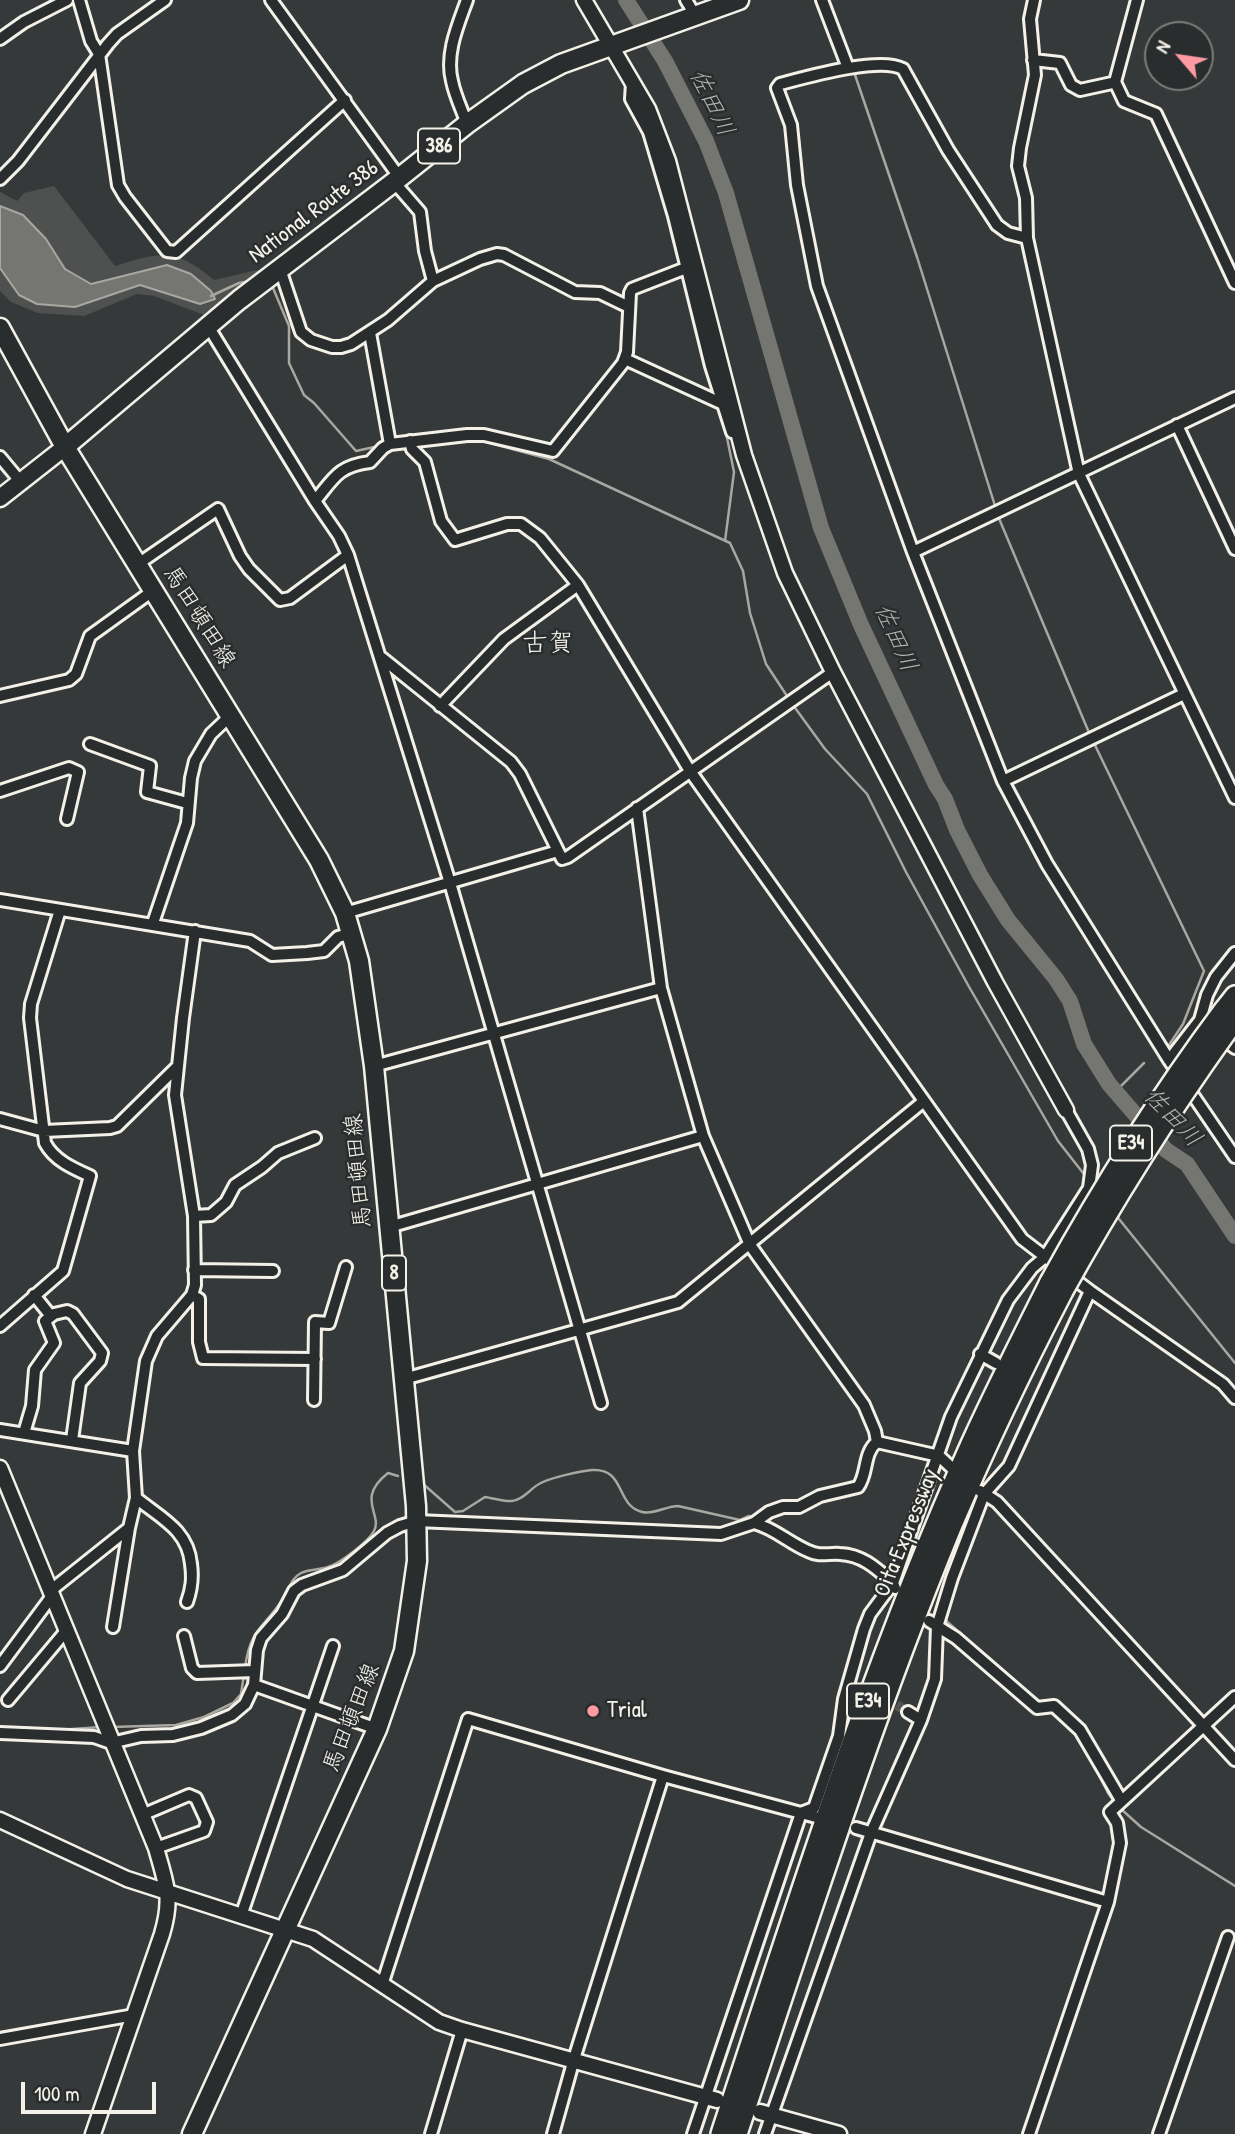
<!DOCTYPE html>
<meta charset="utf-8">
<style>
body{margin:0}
#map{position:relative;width:1235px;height:2134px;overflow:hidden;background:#363939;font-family:"Patrick Hand",sans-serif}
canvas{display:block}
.north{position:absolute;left:1144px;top:21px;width:70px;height:70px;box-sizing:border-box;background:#2a2d2e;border:2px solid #7b7b78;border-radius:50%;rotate:299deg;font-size:19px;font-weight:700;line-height:28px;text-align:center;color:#f4f1e8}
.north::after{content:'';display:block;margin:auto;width:24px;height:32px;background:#ff9aa2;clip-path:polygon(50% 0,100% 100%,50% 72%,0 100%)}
.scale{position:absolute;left:21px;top:2082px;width:135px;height:32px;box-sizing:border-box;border:4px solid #f4f1e8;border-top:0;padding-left:9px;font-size:21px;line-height:24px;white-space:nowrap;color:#f4f1e8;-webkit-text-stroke:5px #2a2d2e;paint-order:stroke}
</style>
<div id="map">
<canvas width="1235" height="2134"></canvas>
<div class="north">N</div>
<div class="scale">100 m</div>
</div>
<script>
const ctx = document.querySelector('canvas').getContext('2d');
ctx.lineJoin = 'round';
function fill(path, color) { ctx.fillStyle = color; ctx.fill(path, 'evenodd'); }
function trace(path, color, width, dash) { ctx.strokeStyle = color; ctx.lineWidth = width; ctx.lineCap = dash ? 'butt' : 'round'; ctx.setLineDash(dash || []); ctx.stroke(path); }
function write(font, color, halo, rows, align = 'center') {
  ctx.font = font + ' "Patrick Hand","Klee One",sans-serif'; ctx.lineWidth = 5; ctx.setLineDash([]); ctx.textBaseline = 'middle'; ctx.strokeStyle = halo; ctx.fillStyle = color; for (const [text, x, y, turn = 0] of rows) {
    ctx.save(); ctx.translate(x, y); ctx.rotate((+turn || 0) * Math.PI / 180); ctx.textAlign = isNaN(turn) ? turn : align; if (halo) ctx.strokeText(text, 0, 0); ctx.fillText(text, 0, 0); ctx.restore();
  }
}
fill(new Path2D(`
 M54,186l61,80c46,-14 60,-19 99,14l43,-10 9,4 -54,44 -58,-22 -17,-2 -53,22 -46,-3 -27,-11 -11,-11v-99l17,9 7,-8z`), '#4e514f');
const water = new Path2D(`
 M0,206l23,9 23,24 19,30 26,15 76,-19 24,9 20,17 4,8 -15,5 -60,-19 -65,22 -38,-3 -18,-9 -19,-27z`);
fill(water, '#757572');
trace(water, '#a8a7a1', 2);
trace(new Path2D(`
 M829,0l18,50
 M853,69l64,188 79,252
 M267,286l6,2 16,38v37l15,32 10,8 42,48 23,-5
 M211,296l28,-13 11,-2
 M689,299l10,41
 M724,423l10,49 -9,69
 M465,440h14l70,19 181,84 13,28 7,42 16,51 23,35
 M998,516l92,219
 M793,705l32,44 42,45 39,78 62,113 90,156 29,37
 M1093,741l111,230 -21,53 -14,21
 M1116,1091l28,-28
 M1115,1214l120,149
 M422,1483l33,29 8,-1 22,-14c8,1 19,5 27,4 11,-1 18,-12 27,-17 10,-6 41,-13 53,-14 34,-2 23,35 50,42 12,3 24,-6 36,-6l62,14 9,-4 7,2
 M765,1521l54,28 28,-1 12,3 12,6 20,16
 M944,1619l98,85
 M245,1668c5,-40 19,-40 38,-69 7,-10 7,-20 18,-26 8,-4 18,-3 27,-6 12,-4 40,-25 46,-36 9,-17 -19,-32 14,-58l10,3
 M1050,1711l27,23
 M112,1727l64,-2 28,-8 29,-14 8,-9 3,-20
 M0,1728l58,2 43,-3
 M1092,1761l16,32 8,11
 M1121,1809l20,18 94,59`), '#a8a7a1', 2.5);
trace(new Path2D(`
 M626,0l39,61 41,80 20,52 95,335 40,97 75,160 9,14 12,31 23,45 28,45 48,59 14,22 14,43 25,40 57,66 21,14 48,72`), '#757572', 16);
trace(new Path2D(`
 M884,1697l24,15`), '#525553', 10, [10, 5]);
const minor = new Path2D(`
 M79,0l12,41 8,13 19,131 7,12 42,54 9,1 169,-152
 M271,0l129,178
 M686,0l9,15
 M822,0l26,68
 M1034,0l-4,19 5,56 -15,73 -2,18 8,32 1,40 52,236 156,324
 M1137,0l-22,82 9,19 32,13 79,169
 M0,39l24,-17 43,-22
 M1033,60l27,3 11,22 9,5 32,-7
 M632,83l-1,16 18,33 25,84 37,150 21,66
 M467,124c-5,-14 -12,-28 -15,-43 -7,-27 6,-56 15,-81
 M0,179l18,-18 90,-117 9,-10 48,-34
 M394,182l26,30 5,39 8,30
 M1027,238l-19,-5 -11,-8 -49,-75 -45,-81c-23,-13 -96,8 -123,15l-3,4 14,37 6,60 20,101 96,266 90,229 44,83 122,196 66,97
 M280,269l21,63 10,8 21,7h9l10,-3 37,-24 45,-39 47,-22 17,-5 7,1 71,37 25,1 29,14
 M208,326l107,175 24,35 9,19 102,328 151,520
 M370,333l20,111
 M625,359l98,45
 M1177,425l58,124
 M410,441l2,8 13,13 16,59 14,19 52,-16h14l19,14 38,47 112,186 332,468 68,52 133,93 12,14
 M0,457l20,24
 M315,501c19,-23 23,-35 55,-39l13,-14 7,-4 77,-9h17l69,16 70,-88 4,-11 3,-59 2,-4 54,-21
 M913,552l322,-154
 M138,564l80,-55 22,47 9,13 31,31 10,-2 58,-43
 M382,658l129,104 9,12 42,85 6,-2 265,-185
 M0,696l69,-16 7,-6 14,-38 64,-46
 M440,706l64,-67 74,-54
 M90,744l60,22 -3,26 40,11
 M1003,781l181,-87
 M0,791l69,-23 9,4 -11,47
 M637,808l24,180 42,148 47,109 114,160 11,26 2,11
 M0,900l250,41 22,14 35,-2 17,-2 14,-14 14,-4
 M345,913l213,-62
 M153,923l34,-100 4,-45 4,-17 16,-27 19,-18
 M1218,1035l17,13
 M1169,1060l31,-40 7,-25 9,-18 19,-24
 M374,1066l287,-78
 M0,1119l44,12 66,-3 7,-2 60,-59
 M194,1216l17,-1 15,-13 9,-17 27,-18 16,-14 37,-15
 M389,1227l314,-91
 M194,1270l79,1
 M34,1295l16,20
 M192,1295l7,4v43l4,16 112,1
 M0,1326l63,-55 27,-95c-18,-8 -36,-16 -45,-33l-15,-125 1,-14 29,-94
 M980,1354l16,9
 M404,1379l274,-77 246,-201
 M314,1400l1,-78 14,1 17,-56
 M0,1430l133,21
 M24,1433l8,-27 3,-36 19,-27 -9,-22 9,-7 13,-3 6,3 29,39 -2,8 -20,22 -8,57
 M877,1442l62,14 14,13
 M980,1491l17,11 238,258
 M136,1498c25,20 52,32 55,66 2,14 1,24 -4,38
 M754,1523c20,5 35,20 54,28 12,6 20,2 32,3 23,1 37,15 53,29l2,5
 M50,1591l79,-63 7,-30 -3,-47 13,-90 11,-25 35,-41 3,-10 -1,-69 -19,-121 8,-77 12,-87
 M929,1621l27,17 81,70 17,-2 26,24 41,70
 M113,1627l16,-99
 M184,1636l8,32 5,5 58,-2
 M0,1666l52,-70
 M254,1685l123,44
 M8,1700l58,-69
 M908,1712l13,8
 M0,1733l94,4 17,6 30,-7 32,-1 28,-7 31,-13 13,-11 9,-19 3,-35 4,-12 21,-24 12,-23 8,-6 41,-15 44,-37 13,-7 17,-5 304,13 33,-11 15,-11 14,-5h16l21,-11 38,-9c10,-13 5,-34 19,-45
 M801,1813l13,-5 25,-72 5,-37 20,-70 6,-15 23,-31 58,-166 57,-117 24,-32 13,-11 44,-69 3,-23 -4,-16 -22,-39
 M142,1815l47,-20 7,3 11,24 -3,9 -48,17
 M856,1828l252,74
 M241,1916l92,-270
 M382,1985l86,-266 195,57 153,41
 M0,2039l134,-24
 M431,2134l31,-104
 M553,2134l21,-75 89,-283
 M693,2134l108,-321
 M765,2134l106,-301 50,-113 14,-41 2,-52 15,-49 32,-84 25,-28 81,-175
 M1029,2134l79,-232 12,-59 -3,-20 -7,-11 125,-115
 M1159,2134l69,-197`);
const tertiary = new Path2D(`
 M584,0l64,109 20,52 76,294 41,118 48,99 162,310 71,128
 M0,1468l156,380c10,36 17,49 6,86l-69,200
 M0,1820l127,59 186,60 126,83 23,8 255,70
 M760,2112l79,22`);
const secondary = new Path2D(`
 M0,498l65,-51`);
const primary = new Path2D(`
 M65,447l254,413 26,53 14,48 15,105 42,440 1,55 -13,90 -27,78 -185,405`);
const trunk = new Path2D(`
 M0,328l65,119 174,-147 155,-118 73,-58 56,-40 38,-20 178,-64`);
const motorway = new Path2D(`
 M1224,1010l11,-14
 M721,2134c77,-232 149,-467 250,-690 25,-55 52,-108 79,-162
 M737,2134c68,-204 133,-410 215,-609 34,-80 71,-157 111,-234`);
trace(minor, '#f4f1e8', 16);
trace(tertiary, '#f4f1e8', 19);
trace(secondary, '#f4f1e8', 21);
trace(primary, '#f4f1e8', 23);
trace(trunk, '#f4f1e8', 23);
trace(motorway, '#f4f1e8', 24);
trace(minor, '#2a2d2e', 10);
trace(tertiary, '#2a2d2e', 14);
trace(secondary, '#2a2d2e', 16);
trace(primary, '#2a2d2e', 18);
trace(trunk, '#2a2d2e', 18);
trace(motorway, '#2a2d2e', 19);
const motorwayBridge = new Path2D(`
 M1050,1282c52,-94 109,-185 174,-272
 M1063,1291c52,-94 109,-184 172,-271`);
trace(motorwayBridge, '#f4f1e8', 24, []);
trace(motorwayBridge, '#2a2d2e', 19);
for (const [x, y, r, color] of [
 [593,1711,7,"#ff9aa2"]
]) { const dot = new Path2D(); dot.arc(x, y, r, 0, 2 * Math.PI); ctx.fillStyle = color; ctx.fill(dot); trace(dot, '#2a2d2e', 2.5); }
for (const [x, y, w] of [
 [439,146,42],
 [1131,1143,42],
 [394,1273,24],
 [868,1701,42]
]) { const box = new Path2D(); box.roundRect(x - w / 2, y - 17.5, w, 35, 5); ctx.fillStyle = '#2a2d2e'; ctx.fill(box); trace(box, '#f4f1e8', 2); }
write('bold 21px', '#f4f1e8', null, [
 ["386",439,146],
 ["E34",1131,1143],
 ["8",394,1273],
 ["E34",868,1701]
]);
write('23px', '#f4f1e8', '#2a2d2e', [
 ["National Route 386",314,212,-37],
 ["馬田頓田線",199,617,58],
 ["馬田頓田線",359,1171,-95],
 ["Oita Expressway",907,1533,-68],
 ["馬田頓田線",352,1718,-68]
]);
write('23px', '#f4f1e8', '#2a2d2e', [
 ["Trial",607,1711]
], 'left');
write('italic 24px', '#b4b3ad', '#2a2d2e', [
 ["佐田川",711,103,64],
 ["佐田川",895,638,66],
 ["佐田川",1172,1118,46]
]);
write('26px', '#f4f1e8', '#2a2d2e', [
 ["古賀",548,644]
]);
</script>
